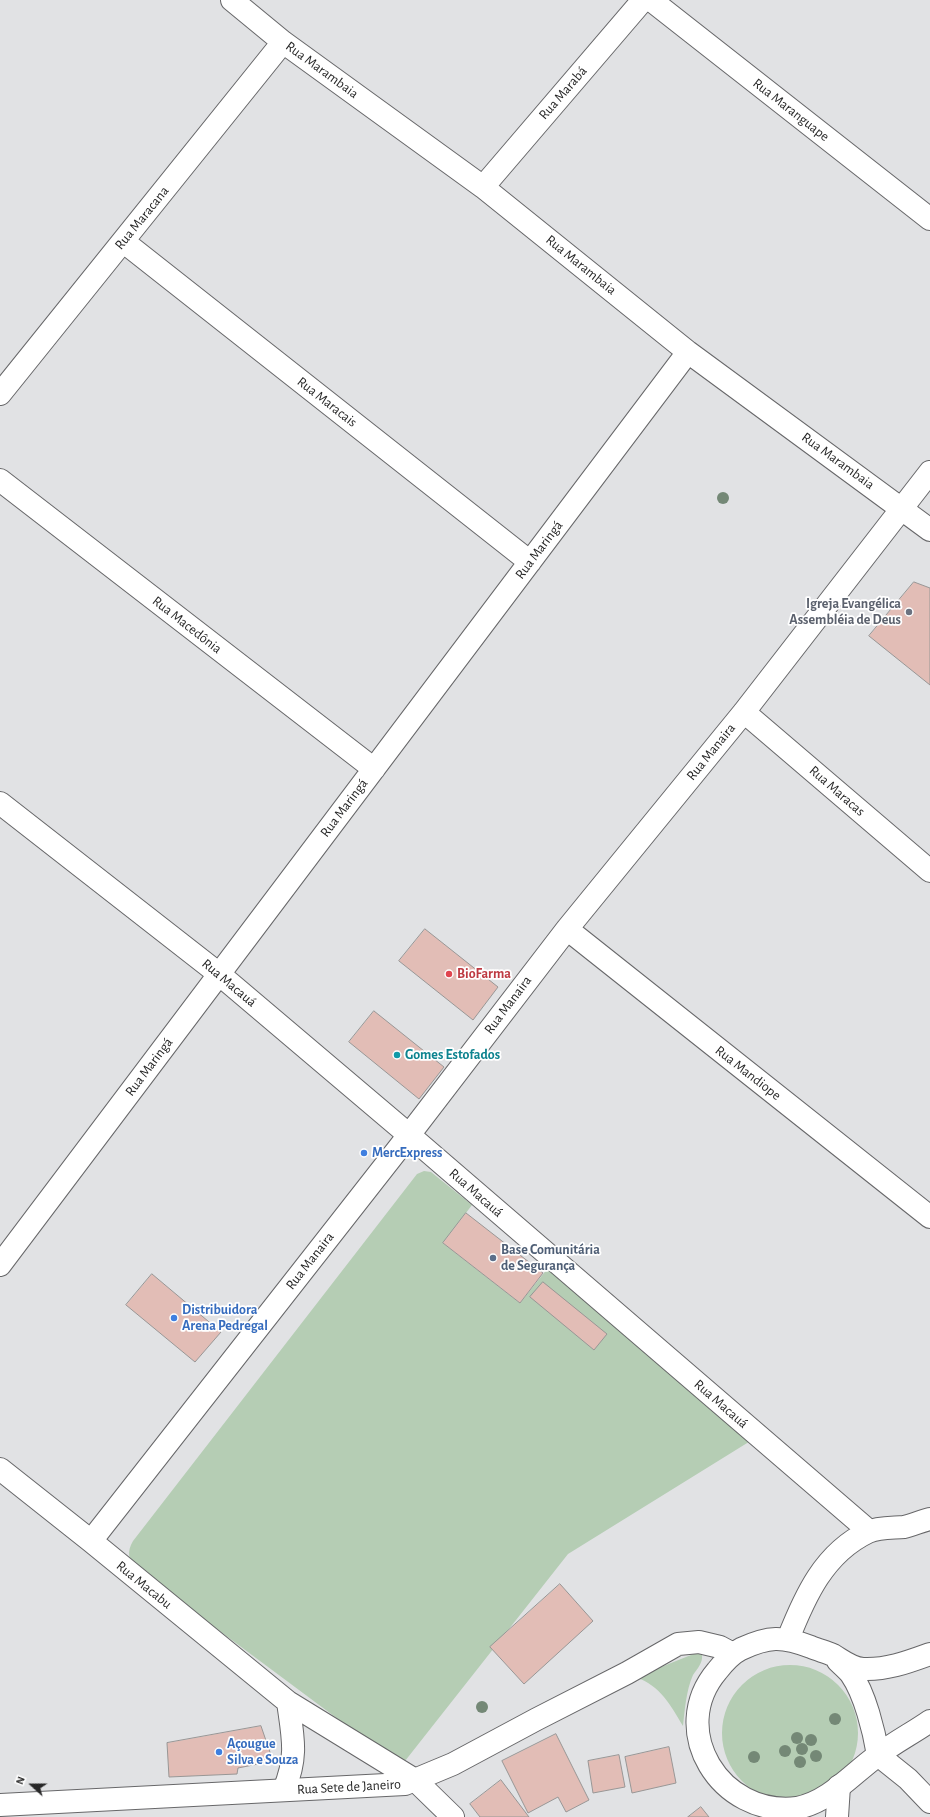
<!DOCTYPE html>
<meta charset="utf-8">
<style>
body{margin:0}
#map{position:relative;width:930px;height:1817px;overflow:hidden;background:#e1e2e4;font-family:"Alegreya Sans",sans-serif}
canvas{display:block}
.north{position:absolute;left:12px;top:1765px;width:40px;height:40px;-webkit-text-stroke:3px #fff;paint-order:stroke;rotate:291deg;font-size:11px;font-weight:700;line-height:16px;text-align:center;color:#272727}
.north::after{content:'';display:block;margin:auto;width:14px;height:18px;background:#272727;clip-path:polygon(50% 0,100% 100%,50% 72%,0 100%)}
</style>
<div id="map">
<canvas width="930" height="1817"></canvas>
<div class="north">N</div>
</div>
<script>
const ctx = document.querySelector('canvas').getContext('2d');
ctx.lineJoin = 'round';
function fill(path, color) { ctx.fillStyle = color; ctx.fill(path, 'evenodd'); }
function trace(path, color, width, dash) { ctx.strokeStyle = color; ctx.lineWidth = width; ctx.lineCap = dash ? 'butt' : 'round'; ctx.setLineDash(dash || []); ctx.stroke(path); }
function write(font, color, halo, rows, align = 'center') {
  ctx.font = font + ' "Alegreya Sans",sans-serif'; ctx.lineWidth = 3.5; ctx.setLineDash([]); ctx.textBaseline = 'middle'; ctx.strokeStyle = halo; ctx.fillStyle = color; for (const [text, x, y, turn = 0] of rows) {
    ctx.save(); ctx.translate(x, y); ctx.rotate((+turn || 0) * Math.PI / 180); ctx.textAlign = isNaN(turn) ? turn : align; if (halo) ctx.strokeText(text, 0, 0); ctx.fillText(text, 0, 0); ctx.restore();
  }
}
fill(new Path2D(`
 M424,1171l7,1 41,33 -29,38 77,60 28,-35 204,172 -184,114 -163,207 -16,-4 -254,-189c-7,-9 -8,-17 -2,-27l284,-367z
 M696,1653l6,2c1,8 -5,14 -9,20 -7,16 -8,34 -10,51 -13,-22 -22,-39 -47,-49z
 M722 1733a68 68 0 1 1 136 0a68 68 0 1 1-136 0Z`), '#b5cdb4');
const building = new Path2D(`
 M914,582l16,6v97l-61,-49z
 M425,929l73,58 -25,33 -74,-59z
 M374,1011l70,56 -25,32 -70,-57z
 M466,1213l77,60 -23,30 -77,-60z
 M152,1274l69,58 -26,30 -69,-57z
 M543,1282l64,52 -13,16 -64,-53z
 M560,1584l33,37 -69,63 -34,-37z
 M261,1726l12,35 -35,7 -1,6 -68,3 -2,-34z
 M556,1734l33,66 -23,12 -8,-15 -30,16 -26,-52z
 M669,1747l7,36 -44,10 -7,-36z
 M619,1755l6,32 -32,6 -5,-32z
 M501,1780l28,37h-49l-10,-13z
 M701,1807l8,10h-21z`);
fill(building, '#e2bdb6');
trace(building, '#989695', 1);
const minor = new Path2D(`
 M232,0l51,42 200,145 205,165 242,178
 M651,0l279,219
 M483,187l160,-187
 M124,242l406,320
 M0,394l283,-352
 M0,480l374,289
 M744,712l186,159
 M0,803l219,171 190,161 460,396
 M567,929l363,288
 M0,1265l688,-913
 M0,1469l91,72 197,161 127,78 38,37
 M91,1541l318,-406 158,-206 177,-217 186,-240
 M788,1639c17,-43 36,-86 80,-107 10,-5 25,-4 36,-5 9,-2 17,-6 26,-8
 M878,1755l30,24 22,23
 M284,1790c14,-34 9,-52 4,-88
 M837,1817l2,-31`);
const primary = new Path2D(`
 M930,1654c-22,8 -43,16 -67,15 -12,-1 -20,-8 -30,-14 -7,-3 -15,-5 -22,-8 -29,-11 -42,-11 -70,2 -10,5 -17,13 -24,22 -50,59 3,146 80,137 32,-6 55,-34 80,-52 16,-13 36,-23 53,-35
 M838,1661c4,4 9,8 13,13 14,20 23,57 27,81
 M0,1805l405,-21 48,-20 84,-45 90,-46 51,-29 21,-2 21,5 13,7`);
trace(minor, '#676769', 24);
trace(primary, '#676769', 24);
trace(minor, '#fff', 22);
trace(primary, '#fff', 22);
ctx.fillStyle = '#748876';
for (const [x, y] of [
 [723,498],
 [482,1707],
 [835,1719],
 [797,1738],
 [811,1740],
 [802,1749],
 [785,1751],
 [816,1756],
 [754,1757],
 [800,1762]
]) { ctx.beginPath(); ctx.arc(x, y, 6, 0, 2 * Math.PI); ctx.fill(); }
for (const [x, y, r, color] of [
 [909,612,4,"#6b7280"],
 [449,974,4,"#e0444e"],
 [397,1055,4,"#0f9aa8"],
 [364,1153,4,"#3f7fe0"],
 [493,1258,4,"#5c6f8a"],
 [174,1318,4,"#3f7fe0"],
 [219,1752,4,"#3f7fe0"]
]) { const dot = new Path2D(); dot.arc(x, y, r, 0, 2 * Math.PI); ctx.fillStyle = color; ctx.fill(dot); trace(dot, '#fff', 1.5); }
write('14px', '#272727', '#fff', [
 ["Rua Marambaia",322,70,36],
 ["Rua Marabá",563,93,-49],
 ["Rua Maranguape",791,110,38],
 ["Rua Maracana",142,218,-51],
 ["Rua Marambaia",581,265,39],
 ["Rua Maracais",327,402,38],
 ["Rua Marambaia",838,461,36],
 ["Rua Maringá",539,550,-53],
 ["Rua Macedônia",187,625,38],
 ["Rua Manaira",711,752,-51],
 ["Rua Maracas",837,791,41],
 ["Rua Maringá",344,808,-53],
 ["Rua Macauá",229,983,40],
 ["Rua Manaira",508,1005,-53],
 ["Rua Maringá",149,1067,-53],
 ["Rua Mandiope",748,1073,38],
 ["Rua Macauá",476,1193,41],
 ["Rua Manaira",310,1261,-52],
 ["Rua Macauá",721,1404,41],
 ["Rua Macabu",144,1585,39],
 ["Rua Sete de Janeiro",349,1787,-3]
]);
write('bold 14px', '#5b616d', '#fff', [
 ["Igreja Evangélica",901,604],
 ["Assembléia de Deus",901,620]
], 'right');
write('bold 14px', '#be3a42', '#fff', [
 ["BioFarma",457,974]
], 'left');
write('bold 14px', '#0d838f', '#fff', [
 ["Gomes Estofados",405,1055]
], 'left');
write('bold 14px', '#366cbe', '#fff', [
 ["MercExpress",372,1153],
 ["Distribuidora",182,1310],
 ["Arena Pedregal",182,1326],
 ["Açougue",227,1744],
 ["Silva e Souza",227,1760]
], 'left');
write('bold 14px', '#4e5e75', '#fff', [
 ["Base Comunitária",501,1250],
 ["de Segurança",501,1266]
], 'left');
</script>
